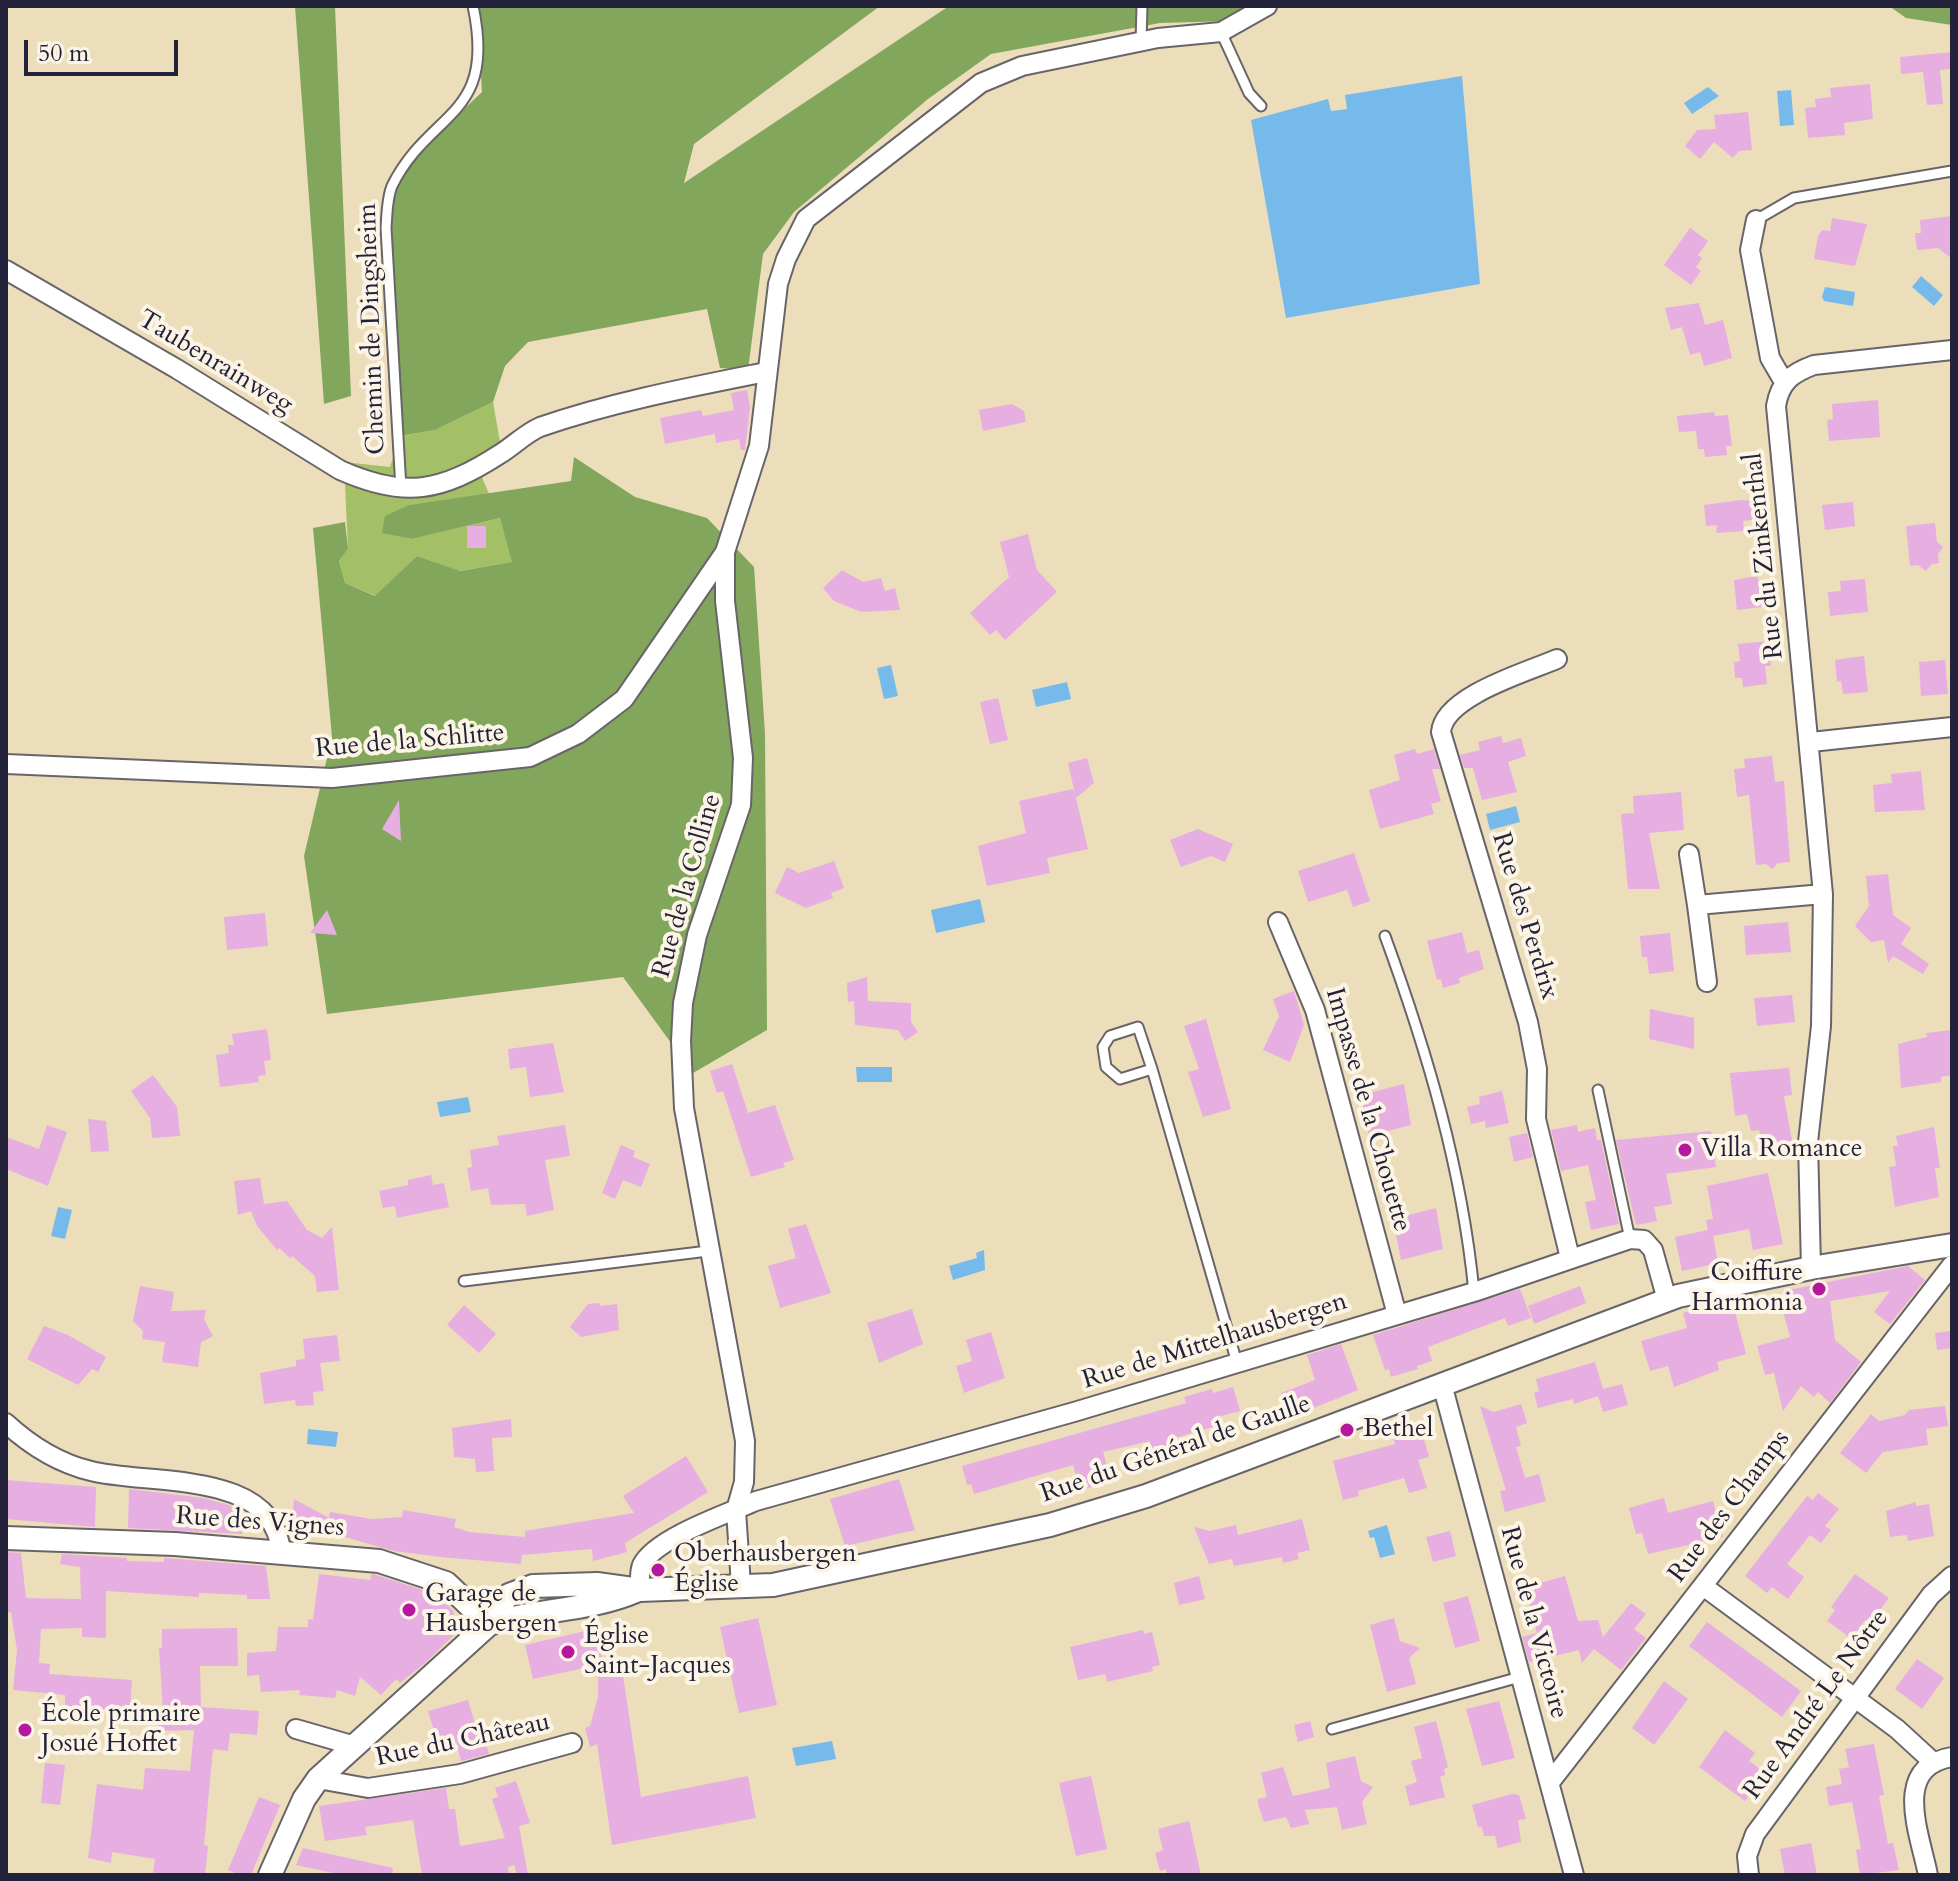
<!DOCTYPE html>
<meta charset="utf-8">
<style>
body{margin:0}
#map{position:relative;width:1958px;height:1881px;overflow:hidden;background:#ecdebb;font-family:Cardo,serif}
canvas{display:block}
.frame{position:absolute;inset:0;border:8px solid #22223b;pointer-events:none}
.scale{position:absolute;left:24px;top:40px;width:154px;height:36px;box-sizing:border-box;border:4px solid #22223b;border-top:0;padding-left:10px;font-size:24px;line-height:28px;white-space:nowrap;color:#22223b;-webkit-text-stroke:6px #fcf5e5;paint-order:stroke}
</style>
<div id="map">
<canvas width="1958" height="1881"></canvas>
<div class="frame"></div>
<div class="scale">50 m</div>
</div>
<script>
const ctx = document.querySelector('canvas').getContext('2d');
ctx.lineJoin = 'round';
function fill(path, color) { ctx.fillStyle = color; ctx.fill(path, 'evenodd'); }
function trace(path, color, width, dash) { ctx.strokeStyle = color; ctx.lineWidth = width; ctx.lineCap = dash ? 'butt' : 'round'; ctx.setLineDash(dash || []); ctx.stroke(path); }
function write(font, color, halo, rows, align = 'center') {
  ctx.font = font + ' Cardo,serif'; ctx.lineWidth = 8; ctx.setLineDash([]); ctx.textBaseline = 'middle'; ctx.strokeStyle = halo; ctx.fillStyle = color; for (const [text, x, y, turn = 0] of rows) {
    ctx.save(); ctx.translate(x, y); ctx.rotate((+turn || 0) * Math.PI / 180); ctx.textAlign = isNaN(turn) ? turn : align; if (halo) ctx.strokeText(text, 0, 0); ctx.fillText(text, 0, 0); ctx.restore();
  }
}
fill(new Path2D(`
 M493,402l7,40 -26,16 15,36 -80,11 -27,27 30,7 88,-21 13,44 -54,9 -42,-15 -41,40 -31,-13 -6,-22 9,-12 -4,-87 46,5 10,-31 35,-6z`), '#a3c067');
fill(new Path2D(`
 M295,6h40l16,390 -27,8z
 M477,6h403l-186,138 -10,39 265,-177h307l-25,15 -71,2 -169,31 -63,45 -134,113 -31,42 -15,116 -28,-2 -13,-59 -179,33 -23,24 -12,36 -58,28 -35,6 -11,-256 93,-88z
 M1889,6h63v19l-46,-7z
 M574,457l61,40 72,21 47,49 11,167 2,296 -74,43 -70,-96 -296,37 -23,-158 28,-119 -19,-209 32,-6 3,27 -9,12 6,22 30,13 42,-40 43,15 52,-9 -12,-44 -88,21 -30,-6 3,-17 24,-11 162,-24z`), '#82a65c');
fill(new Path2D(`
 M1462,76l18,208 -194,34 -35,-198 77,-21 3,12 16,-2 -2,-14z
 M1708,87l11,9 -27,18 -8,-11z
 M1791,90l3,35 -14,1 -3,-35z
 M1921,276l22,19 -9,11 -22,-19z
 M1825,287l30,5 -2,14 -29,-5 -2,-4z
 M891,665l7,31 -14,3 -7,-31z
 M1067,682l4,17 -35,8 -4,-17z
 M1516,806l4,16 -30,8 -4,-16z
 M980,899l5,23 -49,11 -5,-23z
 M856,1067h36v15h-35z
 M468,1097l3,15 -31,5 -3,-15z
 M58,1207l14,3 -7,29 -14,-3z
 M984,1250l1,20 -32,10 -4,-14 28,-8 -1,-5z
 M308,1429l30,3 -2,15 -29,-3z
 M1387,1525l8,29 -15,4 -6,-21 -4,1 -2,-7z
 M832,1741l4,18 -40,7 -4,-18z`), '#76baec');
fill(new Path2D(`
 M1952,52v17l-12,1 3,34 -16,1 -4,-33 -22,2 -1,-17z
 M1870,84l3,35 -29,4 1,12 -37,3 -3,-30 11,-1 -1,-8 16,-2 -1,-9z
 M1748,112l4,38 -13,1 -6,7 -19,-16 -14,17 -15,-13 12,-16 19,-1 -2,-14z
 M1952,216v43l-14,-11 -21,2 -2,-17h6l-1,-13z
 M1832,218l35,6 -12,42 -41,-7 4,-23 4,-6 8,1z
 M1690,228l18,13 -10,14 4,3 -6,9 5,4 -10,14 -27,-20z
 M1699,303l6,22 18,-5 9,38 -28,8 -4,-14 -10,3 -8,-28 -11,3 -6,-22z
 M747,390l3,17 -5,43h-4l-2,-11 -23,4 -1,-9 -50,10 -5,-26 41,-8 2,6 31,-6 -3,-17z
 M1878,400l2,37 -51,4 -2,-21 6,-1 -1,-15z
 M1012,404l12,7 2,11 -43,9 -4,-21z
 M1714,412l1,4 13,-1 4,31h-6l1,9 -22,2 -1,-8h-6l-2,-18 -17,1 -2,-16z
 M1741,500l16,1 2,18 -16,2 1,10 -28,2 1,-8 -11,1 -2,-21z
 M1853,502l2,24 -30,4 -3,-25z
 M1935,523l2,19 6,5 -5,7 1,9 -7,1 -6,7 -8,-6 -8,1 -4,-40z
 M467,526h19v22h-19z
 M1028,534l9,36 20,22 -52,48 -9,-10 -6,5 -20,-22 39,-36 -9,-35z
 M842,570l21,12 18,-4 4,13 10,-3 5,22 -39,2 -27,-11 -11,-13z
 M1758,576l1,14 5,5 -3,12 -24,3 -3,-30z
 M1865,579l3,33 -38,4 -2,-24 13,-1 -1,-10z
 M1769,641l2,25h-6l2,18 -24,3 -1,-9h-7l-1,-16 6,-1 -2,-17z
 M1864,656l4,36 -25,2 -2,-13 -4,1 -2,-22z
 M1945,660l3,34 -27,2 -2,-34z
 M998,698l10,42 -18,4 -10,-42z
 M1501,736l2,7 18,-5 5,18 -18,6 9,30 -35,8 -9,-32h-9l-4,-13 20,-5 -2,-8z
 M1415,749l2,5 17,-5 6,20h-8l9,32 -10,3 3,10 -54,15 -11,-39 31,-10 -6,-25z
 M1772,756l3,26 9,-1 6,81 -12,1 -6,6 -6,-5 -10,1 -7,-70 -12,2 -3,-28 11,-1 -1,-9z
 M1087,758l7,25 -18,15 12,51 -41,9 3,15 -63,13 -9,-40 48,-13 -7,-32 54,-12 2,5 -7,-31z
 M1921,771l4,39 -50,2 -2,-27 19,-2 -1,-9z
 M1681,792l3,38 -35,3 11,56h-32l-7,-75 13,-1 -1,-17z
 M399,800l2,41 -19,-12z
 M1198,829l35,15 -8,18 -14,-6 -30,11 -11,-27z
 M1354,853l16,48 -17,6 -6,-17 -39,12 -10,-31z
 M834,861l10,27 -13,5 2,5 -27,10 -31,-15 12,-26 12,6z
 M1888,874l5,41 18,13 -10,16 28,20 -6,10 -30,-18 -5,7 -4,-23 -13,2 -16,-16 14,-20 -3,-30z
 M327,910l10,25 -27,-2z
 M265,913l3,33 -41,4 -3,-33z
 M1788,922l3,30 -45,3 -2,-29z
 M1462,932l5,21 12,-3 5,19 -25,9 1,5 -17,5 -2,-9 -4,1 -10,-39z
 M1670,933l4,38 -25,3 -2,-17h-5l-2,-21z
 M867,977l1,24 43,2v19l7,10 -13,9 -7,-11 -43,-5 -1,-24 -6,1 -1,-19z
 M1294,991l10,34 -14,37 -27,-12 16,-34 -6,-17z
 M1792,995l3,27 -38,4 -3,-28z
 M1650,1009l44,9v31l-45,-10z
 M1206,1019l25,90 -28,8 -15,-45 11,-3 -15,-43z
 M267,1029l4,31 -7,1 2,14 -8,1 1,6 -39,5 -4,-32 13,-2 -1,-8h6l-2,-11z
 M1952,1030v45l-11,2v5l-40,6 -3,-44 29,-7 -1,-4z
 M553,1043l11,49 -34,5 -4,-30 -16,2 -2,-20z
 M732,1064l16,49 27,-8 19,55 -11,3 2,4 -34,10 -28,-86 -6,2 -7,-22z
 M1789,1068l3,27 -8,1 8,45 -10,2v5l-18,3 -5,-21 -8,1 -4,-17 -12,2 -5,-43z
 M153,1075l24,32 3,29 -28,2 -2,-20 -19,-27z
 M1404,1084l7,41 -42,11 -8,-41z
 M1502,1091l7,32 -23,5 -1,-7 -14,3 -4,-17 13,-3 -1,-7z
 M88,1119l18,2 3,30 -18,1z
 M47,1125l20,7 -19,54 -42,-17v-32l33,12z
 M565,1125l5,31 -25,4 9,50 -27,6 -2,-12 -34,1 -3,-17 -17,3 -4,-23 5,-1 -2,-17 29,-5 -2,-9z
 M1577,1125l1,7 17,-4 2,12h4l18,84 -28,6 -6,-28 11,-2 -8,-35 -27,6 -10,-41z
 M1934,1127l6,41h-5l4,29 -44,10 -6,-40 7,-1 -3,-20h5l-2,-10z
 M1711,1131l5,36 -50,7 6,30 -18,3 3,14 -21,4 -20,-85z
 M1527,1133l6,24 -19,5 -5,-25z
 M621,1145l14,6 -2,6 17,7 -9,23 -18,-7 -8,19 -13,-6z
 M1768,1173l15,71 -30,6 -4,-21 -36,7 5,27 -36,8 -7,-34 33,-7 -2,-10 7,-1 -6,-33z
 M431,1175l2,10 11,-2 5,24 -52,11 -2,-12 -12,2 -4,-17 29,-6v-5z
 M260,1178l4,26 23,-3 20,29 15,8 10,-11 7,63 -22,2 -2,-16 -23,-20 -2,2 -11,-10 -2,2 -20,-24 -6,-15 -13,4 -4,-34z
 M1436,1208l7,41 -42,11 -8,-41z
 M806,1224l25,69 -51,15 -12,-42 28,-8 -8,-29z
 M1908,1266l17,14 -35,44 -16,-12 16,-21 -60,10 5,39 26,22 -31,41 -12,-11 -4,5 -13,-11 -18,25 -9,-38 -9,2 -8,-29 33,-9 -9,-33 4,-1 -2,-12z
 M140,1286l34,6 -3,19 35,-1 -2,9 9,17 -12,6 -3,25 -36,-5 3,-20 -23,-3 1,-8 -10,-10z
 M1580,1286l6,17 -52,21 -6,-18z
 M1520,1289l11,29 -23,8 -3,-8 -77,29 4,14 -15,5 1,3 -27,8 -2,-8 -4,1 -12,-35z
 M1728,1301l3,12 4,-1 11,42 -29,8 2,8 -45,17 -6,-21 -18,5 -9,-30 46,-13 -4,-15z
 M599,1303l1,3 17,-2 2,26 -38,7 -11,-10 18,-23z
 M464,1305l32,29 -17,19 -32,-28z
 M912,1309l11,35 -44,19 -12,-40z
 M44,1326l24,9 38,22 -8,15 -6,-3 -14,16 -51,-26z
 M1952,1331v17l-15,2 -2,-17z
 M991,1332l14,46 -41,15 -8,-27 16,-5 -6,-21z
 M337,1335l3,26 -20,2 4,28 -11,1 1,13 -18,1 -1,-6 -31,4 -4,-31 36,-7v-6l9,-1 -2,-20z
 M1341,1344l17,46 -67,27 -10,-24 34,-13 -8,-25z
 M1595,1362l8,27 19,-5 6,21 -25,7 -5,-16 -24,8 -1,-5 -35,9 -4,-15 5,-2 -3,-12z
 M1233,1387l7,24 -19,5 2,8 -55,16 2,5 -18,5 -2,-9 -47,11 7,25 -12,3 1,5 -19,5 -7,-25 -99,29 -3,-10 -4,1 -5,-19 224,-63 -2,-6 28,-8 1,4z
 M1521,1404l6,19 -11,4 5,19 -5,1 9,31 14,-4 7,27 -41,11 -5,-21 6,-1 -26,-84 14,6z
 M1945,1406l3,20 -22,3 2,16 -45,7 -17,21 -26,-20 31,-39 8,7 26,-6 4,-5z
 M511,1419l1,18 -20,1 2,33 -18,1 -1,-13 -21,-2 -2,-29z
 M1421,1429l8,28 -11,3 9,28 -18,5 -5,-15 -46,13 1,5 -16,4 -10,-39 62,-17 -2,-7z
 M686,1456l22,36 -83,51 2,9 -34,9 -1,-12 -70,6 -1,9 -81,-7 -46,-6 -102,-29 2,-23 35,19 1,-6 42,7 30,-2 1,-7 53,9 -2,8 15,5 56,5v-6l109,-18 -11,-17z
 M899,1479l16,51 -70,16 -15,-47z
 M6,1480l90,7 -1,40 -89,-8z
 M129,1489l74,9 26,7 13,7v22l-114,-6z
 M1818,1493l21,16 -14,17 6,4 -10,13 -11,-8 -23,29 17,13 -16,22 -16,-12 -5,6 -22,-17 62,-80 6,4z
 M1664,1498l4,15 45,-12 10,36 -75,17 -6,-21 -6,1 -7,-26z
 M1916,1502v4l13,-2 5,32 -26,5 -1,-6 -17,2 -4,-26z
 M1302,1519l8,31 -13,3 2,6 -16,4 -1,-6 -48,9 -2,-7 -23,5 -15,-37 16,4 26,-6 2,10z
 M1450,1531l6,25 -23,6 -7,-25z
 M6,1552l15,1 5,45 55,1 -1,-32 -20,-3 2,-10 65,4v3l37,1v-4l102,8 4,33h-23v-4l-48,-2v4l-93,-6v47l-24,-1v-9l-41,1 -2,34 11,1 -1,10 83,6 -2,31 -65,-5v-11l-52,-5 4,-40 -6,-38 -5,1z
 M319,1574l51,6 2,-6 4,1 63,20 14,16 5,20 -33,32 -25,20 -4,-4 -15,16 -21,-18 -5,19 -18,-6 -2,8 -36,-3 1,-5 -39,2 -2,-17 -12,1v-23l29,-2 2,-24h30v-8l5,1z
 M1855,1574l34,24 -19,25 -5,-3 -13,19 -25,-18 8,-11 -4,-3z
 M1199,1576l6,23 -26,6 -5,-22z
 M1565,1576l13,45 20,-1 5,17 28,-34 15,11 -12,15 12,9 -25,32 -27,-21 -12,14 -3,-13 -50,12 -7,-25 15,-4 -12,-46z
 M1468,1596l12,45 -25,7 -12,-45z
 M758,1618l19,87 -38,8 -19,-86z
 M1394,1618l6,23 20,7 -11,10 7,26 -29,8 -17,-67z
 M1707,1622l94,69 -19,26 -93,-71z
 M237,1628l1,38h-38l1,41 58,4 -2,24 -27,-2 -2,18 -15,-2 -9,96 4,1 -3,29 -52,-2 2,-14 -43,-7 -1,11 -23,-5 9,-74 46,6 2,-22 45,3 4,-41 -36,1v-20h5l-4,-63h3v-19z
 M598,1628l5,36 -70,15 -8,-34z
 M1143,1630l1,4 8,-2 8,33 -8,2 1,4 -46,11 -2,-8 -27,6 -8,-33z
 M1917,1659l27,19 -22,31 -27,-20z
 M622,1668l19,129 107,-21 8,42 -144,27 -15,-101 -7,3 -5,-19 5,-2 8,-29v-24z
 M1664,1681l24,18 -34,46 -22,-17z
 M468,1700l8,27 5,-2 8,29 -28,7 -5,-19 -17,5 -11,-36z
 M1499,1701l16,57 -33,8 -16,-57z
 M1310,1721l4,16 -16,5 -4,-17z
 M1436,1721l12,46 -4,2 1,6 -5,2 5,20 -35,9 -5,-20 12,-4 -6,-21 11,-3 -8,-31z
 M1725,1730l30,23 -6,8 17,12 -21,28 -46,-34z
 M1874,1744l10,51 -5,1 9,48 5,-1 6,27 -39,5 -4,-25 5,-1 -9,-47 -23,4 -3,-19 16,-3 -3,-15 10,-2 -4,-18z
 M1355,1756l6,25 12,6 -11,15 5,22 -25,6 -5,-23 -32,3 4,14 -18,4 -5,-11 -22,5 -6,-18v-5l9,-2 -6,-24 22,-6 10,29 37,-8 -4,-25z
 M45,1763l20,2 -5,40 -19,-2z
 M1091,1776l16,73 -31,7 -17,-73z
 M516,1781l14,42 -11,3 9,49h-11l-3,-10 -6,2 1,6 -12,2h-75l-9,-55 -48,7 2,8 -42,6 -6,-35 127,-18 3,21h6l5,37 45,-8 -13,-39 6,-2 -3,-9z
 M1512,1794l7,1 7,24 -8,1 3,22 -23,6 -3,-12h-11l-2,-9h-4l-6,-22z
 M259,1797l21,8 -29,70h-12l-11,-5z
 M1189,1821l12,54h-34l-1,-6 -6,2 -5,-18 8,-3 -5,-21z
 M1811,1843l6,32h-32l-5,-26z
 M303,1848l90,20 -1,7h-49l-47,-10z`), '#e6aee1');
const service = new Path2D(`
 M1221,32l28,61 12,13
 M1141,42l1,-36
 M1756,220l38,-22 158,-27
 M401,489l-15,-261c1,-14 1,-30 6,-42 38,-77 105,-67 81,-180
 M1385,936c42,115 77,233 89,356
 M1152,1069l-32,10 -14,-12 -3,-20 7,-11 28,-9 14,42 85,294
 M1598,1090l32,149
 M464,1281l244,-30
 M1332,1729l188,-52`);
const minor = new Path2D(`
 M1756,220l-6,30 20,108 14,24
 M6,270l171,99 163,101c65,29 101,22 160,-16 13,-8 26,-21 40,-27 72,-25 151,-40 226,-55
 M1557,659c-30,13 -113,37 -116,73l87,290 9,47 -1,50 34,139
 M1811,742l141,-15
 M6,764l326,14 198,-21 48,-23 46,-35 101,-147
 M1689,854l8,51 126,-11
 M1697,905l10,77
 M1278,922l37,88 82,305
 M1811,1268l-3,-126 13,-116 2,-132 -47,-488c4,-24 16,-33 38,-41l138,-15
 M1442,1384l132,491
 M6,1423c25,23 52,40 85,48 58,15 184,-3 190,82
 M741,1586l-5,-76 8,-28 1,-41 -61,-333 -3,-67 2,-38 14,-68 44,-130 2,-47 -18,-157v-49l34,-106 19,-162 8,-25 20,-40 175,-136 41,-17 136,-28 63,-6 46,-26
 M1703,1586l194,143 36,33
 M640,1590c0,-9 -1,-18 2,-25 13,-27 87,-52 114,-64l318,-89 400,-120 156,-53 14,1 9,10 14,50
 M296,1729l59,17
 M318,1779l50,9 92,-14 112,-31
 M1551,1781l401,-516
 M1749,1875l-2,-19 8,-22 176,-239 21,-19
 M1928,1875c-8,-41 -37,-108 24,-118`);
const tertiary = new Path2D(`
 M6,1538l169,6 204,17 67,22 43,41
 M489,1624c48,-15 101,-13 147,-33
 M270,1875l34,-76 14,-20 171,-155 7,-16 13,-13 24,-9 64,-2 43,6 133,-5 277,-60 96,-29 532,-200 133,-28 141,-23`);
trace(service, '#696468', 13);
trace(minor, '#696468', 22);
trace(tertiary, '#696468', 26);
trace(service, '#fff', 9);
trace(minor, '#fff', 18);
trace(tertiary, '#fff', 22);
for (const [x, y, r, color] of [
 [1685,1150,8,"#b5179e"],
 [1819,1289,8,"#b5179e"],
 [1347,1430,8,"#b5179e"],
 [658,1570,8,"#b5179e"],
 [409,1610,8,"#b5179e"],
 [568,1652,8,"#b5179e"],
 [25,1730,8,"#b5179e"]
]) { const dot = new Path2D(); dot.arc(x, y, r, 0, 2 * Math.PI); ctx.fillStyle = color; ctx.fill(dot); trace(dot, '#fcf5e5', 3); }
write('26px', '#22223b', '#fcf5e5', [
 ["Chemin de Dingsheim",373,329,-92],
 ["Taubenrainweg",215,363,31],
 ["Rue du Zinkenthal",1765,556,-96],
 ["Rue de la Schlitte",410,742,-5],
 ["Rue de la Colline",688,886,-74],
 ["Rue des Perdrix",1524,916,73],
 ["Impasse de la Chouette",1367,1110,74],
 ["Rue de Mittelhausbergen",1215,1342,-17],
 ["Rue du Général de Gaulle",1176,1450,-19],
 ["Rue des Champs",1730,1507,-53],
 ["Rue des Vignes",260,1523,4],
 ["Rue de la Victoire",1533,1623,75],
 ["Rue André Le Nôtre",1817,1705,-54],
 ["Rue du Château",463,1741,-12]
]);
write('26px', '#22223b', '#fcf5e5', [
 ["Villa Romance",1701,1150],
 ["Coiffure",1803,1274,"right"],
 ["Harmonia",1803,1304,"right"],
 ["Bethel",1363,1430],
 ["Oberhausbergen",674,1555],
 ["Église",674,1585],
 ["Garage de",425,1595],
 ["Hausbergen",425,1625],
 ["Église",584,1637],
 ["Saint-Jacques",584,1667],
 ["École primaire",41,1715],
 ["Josué Hoffet",41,1745]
], 'left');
</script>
